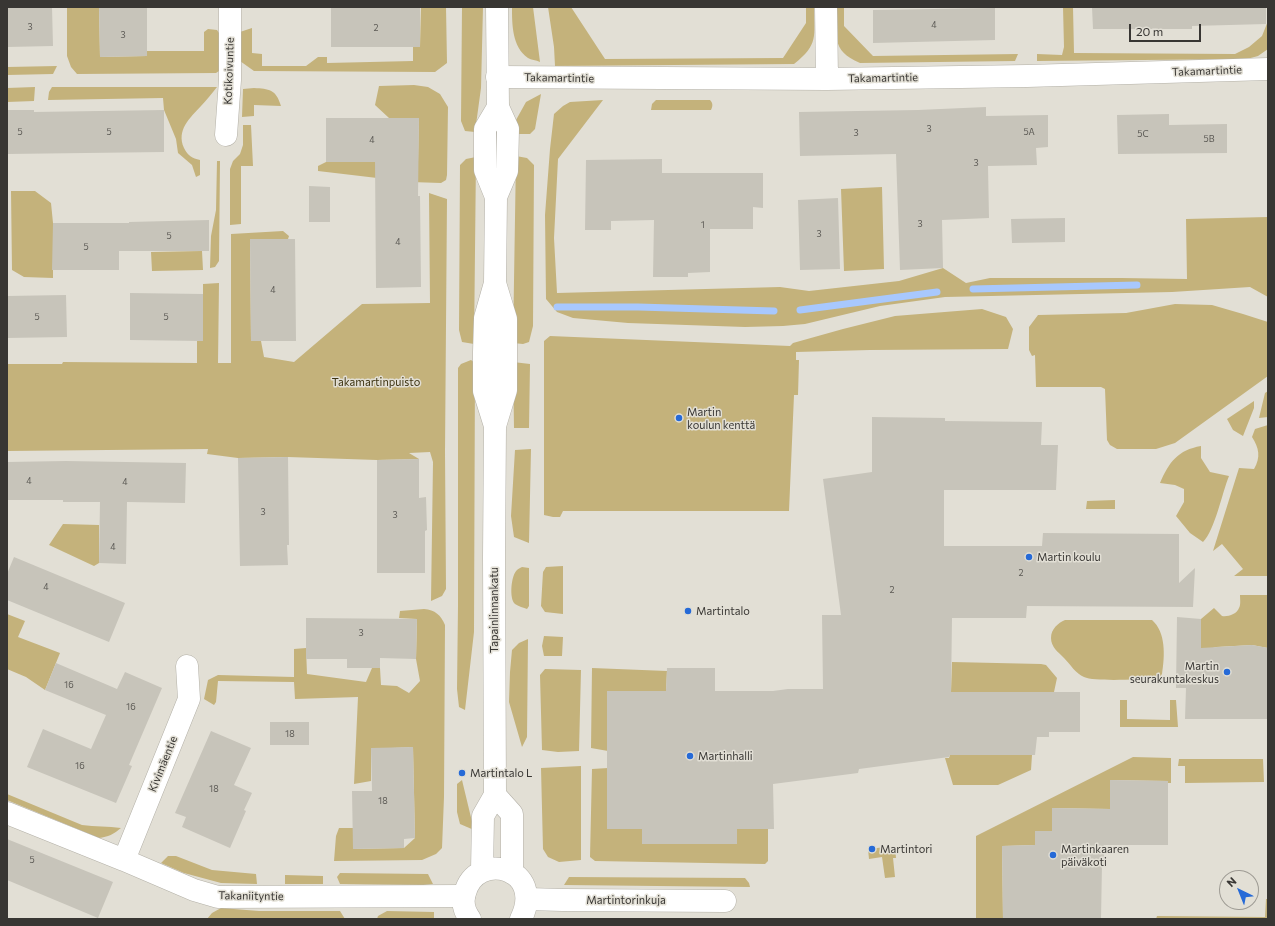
<!DOCTYPE html>
<meta charset="utf-8">
<style>
body{margin:0}
#map{position:relative;width:1275px;height:926px;overflow:hidden;background:#e2dfd5;font-family:Commissioner,sans-serif}
canvas{display:block}
.frame{position:absolute;inset:0;border:8px solid #383633;pointer-events:none}
.north{position:absolute;left:1219px;top:870px;width:40px;height:40px;box-sizing:border-box;background:#e2dfd5;border:1px solid #9e9b94;border-radius:50%;rotate:317deg;font-size:11px;font-weight:700;line-height:16px;text-align:center;color:#383633}
.north::after{content:'';display:block;margin:auto;width:14px;height:18px;background:#266ad7;clip-path:polygon(50% 0,100% 100%,50% 72%,0 100%)}
.scale{position:absolute;left:1129px;top:24px;width:72px;height:18px;box-sizing:border-box;border:2px solid #383633;border-top:0;padding-left:5px;font-size:12px;line-height:14px;white-space:nowrap;color:#383633;-webkit-text-stroke:3px #e2dfd5;paint-order:stroke}
</style>
<div id="map">
<canvas width="1275" height="926"></canvas>
<div class="frame"></div>
<div class="north">N</div>
<div class="scale">20 m</div>
</div>
<script>
const ctx = document.querySelector('canvas').getContext('2d');
ctx.lineJoin = 'round';
function fill(path, color) { ctx.fillStyle = color; ctx.fill(path, 'evenodd'); }
function trace(path, color, width, dash) { ctx.strokeStyle = color; ctx.lineWidth = width; ctx.lineCap = dash ? 'butt' : 'round'; ctx.setLineDash(dash || []); ctx.stroke(path); }
function write(font, color, halo, rows, align = 'center') {
  ctx.font = font + ' Commissioner,sans-serif'; ctx.lineWidth = 3; ctx.setLineDash([]); ctx.textBaseline = 'middle'; ctx.strokeStyle = halo; ctx.fillStyle = color; for (const [text, x, y, turn = 0] of rows) {
    ctx.save(); ctx.translate(x, y); ctx.rotate((+turn || 0) * Math.PI / 180); ctx.textAlign = isNaN(turn) ? turn : align; if (halo) ctx.strokeText(text, 0, 0); ctx.fillText(text, 0, 0); ctx.restore();
  }
}
fill(new Path2D(`
 M67,7h32l1,50 47,-1v-5h57v-19l4,-3 9,1 2,3v38l-3,2 -139,1 -6,-7 -4,-11z
 M421,7h25l1,56 -12,9 -181,-1 -14,-10v-29l12,-4v25l10,1v12h44l12,-9h9v6l86,-2v-14h7z
 M462,7h21l-2,81 -6,44 -10,-1 -4,-10z
 M512,7h21l7,55c-4,-2 -9,-2 -12,-4 -16,-11 -16,-34 -16,-51z
 M548,7h23l34,52 178,-1 23,-35v-16h8c0,30 5,37 -20,57l-239,2 -1,-19z
 M836,7h8v19l29,30 145,-2 -3,7 -155,2c-30,-13 -23,-28 -24,-56z
 M1063,7h10l1,46 161,1 14,-7 13,-11 6,-15v28l-10,7 -11,3 -210,2v-7l25,1 2,-8z
 M57,66l-4,8 -46,1v-8z
 M414,85l14,2 12,7 8,13 -1,68 -1,5 -5,3 -30,-1 -93,-11v-5l8,-4h92l1,-44h-30l-14,-13 4,-19z
 M35,87l-1,14 -27,1v-14z
 M52,87h165c-5,6 -10,13 -16,19 -11,12 -25,24 -17,42 4,8 8,10 16,12v15l-4,2 -4,-12 -14,-12 -2,-14 -12,-29 -1,-12 -115,2 1,-8z
 M254,88c15,1 22,1 27,18l-27,-1v11l-12,1 1,-28z
 M541,94l-6,35 -5,5h-13l-1,-14 10,-18z
 M603,100l-45,59 -4,79 3,55 223,-6 29,4 90,-10 44,-13 23,15 24,-5h131l66,1 -1,-60 82,-2v80l-18,-10 -78,5 -227,5 -65,9 -75,18 -22,2 -38,1 -117,-4 -55,-5 -16,-6 -11,-13 -1,-84 5,-66 4,-35 9,-8 7,-4z
 M656,100h54c3,3 3,6 1,10h-60l1,-6z
 M243,125h8l2,41h-12v58l-11,1v-56l3,-8 7,-7 3,-9z
 M516,156l11,2 7,7 -1,161 -4,16 -6,2 -10,-1z
 M476,157l-2,187 -12,-2 -3,-12 1,-165 6,-6z
 M217,161h3l-1,100 -4,6 -5,1 1,-32 5,-26z
 M882,187l2,82 -40,2 -3,-82z
 M11,191h24l16,12 2,20v55l-29,-1 -12,-7z
 M429,193l18,6 -2,253 1,137 -4,7 -11,5 2,-139 -3,-10 -21,1 10,6 -42,1 -89,-3 -50,1 -31,-4 1,-5 -201,2v-87h55l1,-2 134,1v-22h6v-57l16,-1 -1,80h13v-129l52,-3 6,5 -1,3h-38l1,102h10l3,16 30,5 68,-58 68,-1z
 M202,251l1,19 -51,1 -1,-19z
 M1175,304l37,1 31,9 25,8v54l-93,67 -19,6h-39l-7,-4 -3,-5 -2,-51 -4,-2h-65l-1,-32 -3,1 -3,-6v-23l9,-12 88,-2z
 M982,309l24,8 7,12 -5,20 -138,1 -74,2v8h3l-1,35h-4l-5,116h-226l-3,6h-7l-9,-2v-174l6,-5 240,10 3,-3 50,-14 52,-13z
 M471,360l4,3 -1,269 -9,78 -6,-3 -2,-18 1,-83v-238l3,-4z
 M513,362l17,2 -1,64h-15z
 M1268,391v26l-9,1 6,-25z
 M1254,401v7l-11,28 -10,-6 -6,-11z
 M1268,425v151h-34l9,-7 -21,-25 -9,7 26,-83 15,1c7,-12 5,-21 -2,-32l3,-8z
 M1201,446v12l9,14 19,4c-7,17 -14,54 -26,66l-13,-9 -14,-17 8,-14v-13l-9,-4 -15,-2c9,-21 18,-33 41,-37z
 M531,449l-2,94 -15,-6 -3,-21 4,-66z
 M1115,500v9h-29l1,-8z
 M63,524l36,1v38l-5,3 -45,-21z
 M563,566v48l-18,-2 -4,-6 2,-34 3,-5z
 M522,567l7,1v38l-2,3c-3,-1 -9,-3 -12,-5 -6,-5 -4,-29 2,-34 1,-1 3,-2 5,-3z
 M1240,595h28v53l-16,-3 -36,2 -29,9 14,-11v-26l13,-11 8,8c6,1 15,-2 17,-8 2,-3 1,-9 1,-13z
 M424,609c11,1 17,6 21,16l-1,172 -2,51 -6,6 -14,6 -88,1 2,-25 3,-8h14l1,21 50,-1 11,-10 -2,-91 -42,2v32l-17,3 4,-87 -63,2 -1,-17 -76,-1 -2,21 -2,3 -10,-6 4,-19 10,-5 76,2v-28l12,-1 1,26 59,8 6,-14h8l1,17 16,1 12,7 11,-12 -4,-22 1,-40 -18,-1 1,-7z
 M7,614l18,7 -7,16 42,16 -15,37 -19,-13 -19,-8z
 M1065,620h87c14,12 13,36 10,54l-3,4 -5,1c-15,0 -59,3 -70,-2 -8,-3 -14,-13 -20,-19 -6,-6 -13,-11 -13,-20 0,-9 7,-15 14,-18z
 M544,636l19,1 -1,19h-18l-2,-10z
 M528,639l-1,98 -5,10 -13,-45 1,-30 2,-22 7,-7z
 M952,662l89,2 5,1 11,13 -3,14h-103z
 M592,668l75,3 -1,20 -58,60 -17,-3z
 M545,669l36,1 -2,81 -21,1 -16,-2 -2,-75z
 M1120,700h7v19l43,1v-20h6l2,27h-58z
 M950,755h82l-1,15 -33,15h-45l-8,-27h4z
 M1133,757l38,1v25h-3v-2l-58,-1v29l-58,-1v23l-17,1v13l-33,1 1,73h-27v-83z
 M1179,759h84l1,23 -79,1v-17h-7z
 M581,766v94l-22,2 -11,-5 -5,-8 -2,-81z
 M608,768l34,61v15h95v-15h31v32l-3,3 -170,-3 -5,-4 2,-88z
 M462,780l12,50 -14,-6 -3,-12v-28z
 M7,794l75,31c13,2 26,1 39,3 -7,6 -13,9 -22,10l-92,-38z
 M895,846l1,12h-3l2,19 -10,1 -3,-21 -13,2 -1,-10z
 M168,856h8l36,14 44,4 1,10 -36,-1 -37,-10 -23,-10z
 M340,873l88,1 5,10 -10,1 -83,-1 -3,-7z
 M285,875l38,1v8h-38z
 M569,877l176,1 4,5 1,4 -186,-2z
 M1266,899h2v20h-112l1,-3 108,1z
 M221,908l38,3h81l5,8 -123,-1v1h-15l5,-6z
 M387,911l47,1v7h-57l1,-3z`), '#c4b27b');
trace(new Path2D(`
 M973,289l164,-4
 M557,307h81l136,4
 M800,310l137,-18`), '#a8c8fd', 7);
fill(new Path2D(`
 M7,7h45l1,39 -46,1z
 M99,7h48v49l-47,1z
 M1092,7h174v17l-74,2v3h-99z
 M331,8h89v39h-89z
 M995,8v32l-122,3v-33z
 M986,107v9l62,-1v32l-12,1 1,17 -49,1 1,52 -47,2 1,48 -43,2 -4,-116 -96,2 -1,-44 119,-2z
 M7,110h27v2l130,-2v42l-157,2z
 M1169,114v11l58,-1v29l-109,1 -1,-39z
 M326,118h93l-1,78h2l1,91 -45,1 -1,-126h-49z
 M662,159v14h101v35l-10,-1v22h-43v43l-22,1v4h-35l1,-57 -43,1v9h-26l1,-70z
 M309,186l21,1v35h-21z
 M838,198l2,71 -40,1 -2,-70z
 M1065,218v24l-53,1 -1,-24z
 M209,220v31h-90v19h-67l1,-47h76v-1z
 M250,239h45l1,102h-45z
 M130,293l73,1v47l-73,-1z
 M66,295l1,42 -60,1v-42z
 M872,417l73,1v3l97,1 -1,23h17l-2,45h-112v56h98l1,-13 136,1v49l16,-15 -2,39 -166,-1 -1,12h-74l-1,74h129v40h-31v5h-12l-2,18h-85l-1,2 -90,12 -1,4 -85,11 1,45h-37v15h-95v-15h-35v-138h59l1,-23h48v23h58l15,-2h35l-1,-74h19l-18,-136 49,-7z
 M288,457l1,88h-2l1,20 -48,1 -2,-108z
 M419,459v39l7,-1 1,33 -2,1v42h-48v-113z
 M66,461l120,2 -1,40 -58,-1 -1,62 -27,-1 1,-61h-37v-2h-56v-38z
 M14,557l111,46 -16,39 -102,-42v-26z
 M1177,617l24,2v29l51,-3 16,3v71h-83l1,-31h-10z
 M306,618l111,1 -1,40 -36,-1v10h-33v-9h-41z
 M56,663l61,26 8,-17 37,16 -33,77 3,1 -16,37 -89,-36 16,-38 48,20 15,-34 -61,-25z
 M270,722h39v23h-39z
 M211,731l40,17 -17,37 18,8 -8,17 2,1 -16,37 -48,-21 4,-10 -11,-4z
 M413,747l2,91 -11,1v9l-51,1 -1,-58h20l-1,-43z
 M1110,780l58,1v64h-64v19h-2l-1,55h-98l-1,-73 33,-1v-14h17v-23l58,1z
 M7,839l106,43 -15,36 -91,-38z`), '#c7c4ba');
const minor = new Path2D(`
 M826,7l1,72
 M497,77l330,2 200,-3 241,-7
 M226,135l4,-55v-73
 M7,813l117,47 70,30 24,7 246,-1
 M124,860l65,-161 -2,-33
 M527,899l36,1 162,1`);
const tertiary = new Path2D(`
 M496,197l-11,-27v-41l13,-22
 M495,426l-11,-35v-39l1,-34 10,-35 1,-86 11,-26 1,-42 -10,-22 -1,-100
 M495,795l17,19v59
 M482,871l1,-55 12,-21 -1,-238 1,-131 11,-36v-71l-11,-36
 M470,919c-6,-8 -8,-17 -5,-26 11,-43 81,-26 56,26`);
trace(minor, '#b3b0a7', 23);
trace(tertiary, '#b3b0a7', 23);
trace(minor, '#fff', 22);
trace(tertiary, '#fff', 22);
for (const [x, y, r, color] of [
 [679,418,4,"#266ad7"],
 [1029,557,4,"#266ad7"],
 [688,611,4,"#266ad7"],
 [1227,672,4,"#266ad7"],
 [690,756,4,"#266ad7"],
 [462,773,4,"#266ad7"],
 [872,849,4,"#266ad7"],
 [1053,855,4,"#266ad7"]
]) { const dot = new Path2D(); dot.arc(x, y, r, 0, 2 * Math.PI); ctx.fillStyle = color; ctx.fill(dot); trace(dot, '#e2dfd5', 1.5); }
write('9px', '#5c5a55', null, [
 ["4",934,25],
 ["3",30,27],
 ["2",376,28],
 ["3",123,35],
 ["3",929,129],
 ["5",20,132],
 ["5",109,132],
 ["5A",1029,132],
 ["3",856,133],
 ["5C",1143,134],
 ["5B",1209,139],
 ["4",372,140],
 ["3",976,163],
 ["3",920,224],
 ["1",703,225],
 ["3",819,234],
 ["5",169,236],
 ["4",398,242],
 ["5",86,247],
 ["4",273,290],
 ["5",37,317],
 ["5",166,317],
 ["4",29,481],
 ["4",125,482],
 ["3",263,512],
 ["3",395,515],
 ["4",113,547],
 ["2",1021,573],
 ["4",46,587],
 ["2",892,590],
 ["3",361,633],
 ["16",69,685],
 ["16",131,707],
 ["18",290,734],
 ["16",80,766],
 ["18",214,789],
 ["18",383,801],
 ["5",32,860]
]);
write('11px', '#383633', '#e2dfd5', [
 ["Kotikoivuntie",229,71,-88],
 ["Takamartintie",1207,71,-2],
 ["Takamartintie",559,78,1],
 ["Takamartintie",883,78,-1],
 ["Tapainlinnankatu",494,610,-90],
 ["Kivimäentie",163,764,-68],
 ["Takaniityntie",251,896,1],
 ["Martintorinkuja",626,900]
]);
write('11px', '#3c320f', '#e2dfd5', [
 ["Takamartinpuisto",376,382]
]);
write('11px', '#383633', '#e2dfd5', [
 ["Martin",687,412],
 ["koulun kenttä",687,425],
 ["Martin koulu",1037,557],
 ["Martintalo",696,611],
 ["Martin",1219,666,"right"],
 ["seurakuntakeskus",1219,679,"right"],
 ["Martinhalli",698,756],
 ["Martintalo L",470,773],
 ["Martintori",880,849],
 ["Martinkaaren",1061,849],
 ["päiväkoti",1061,862]
], 'left');
</script>
